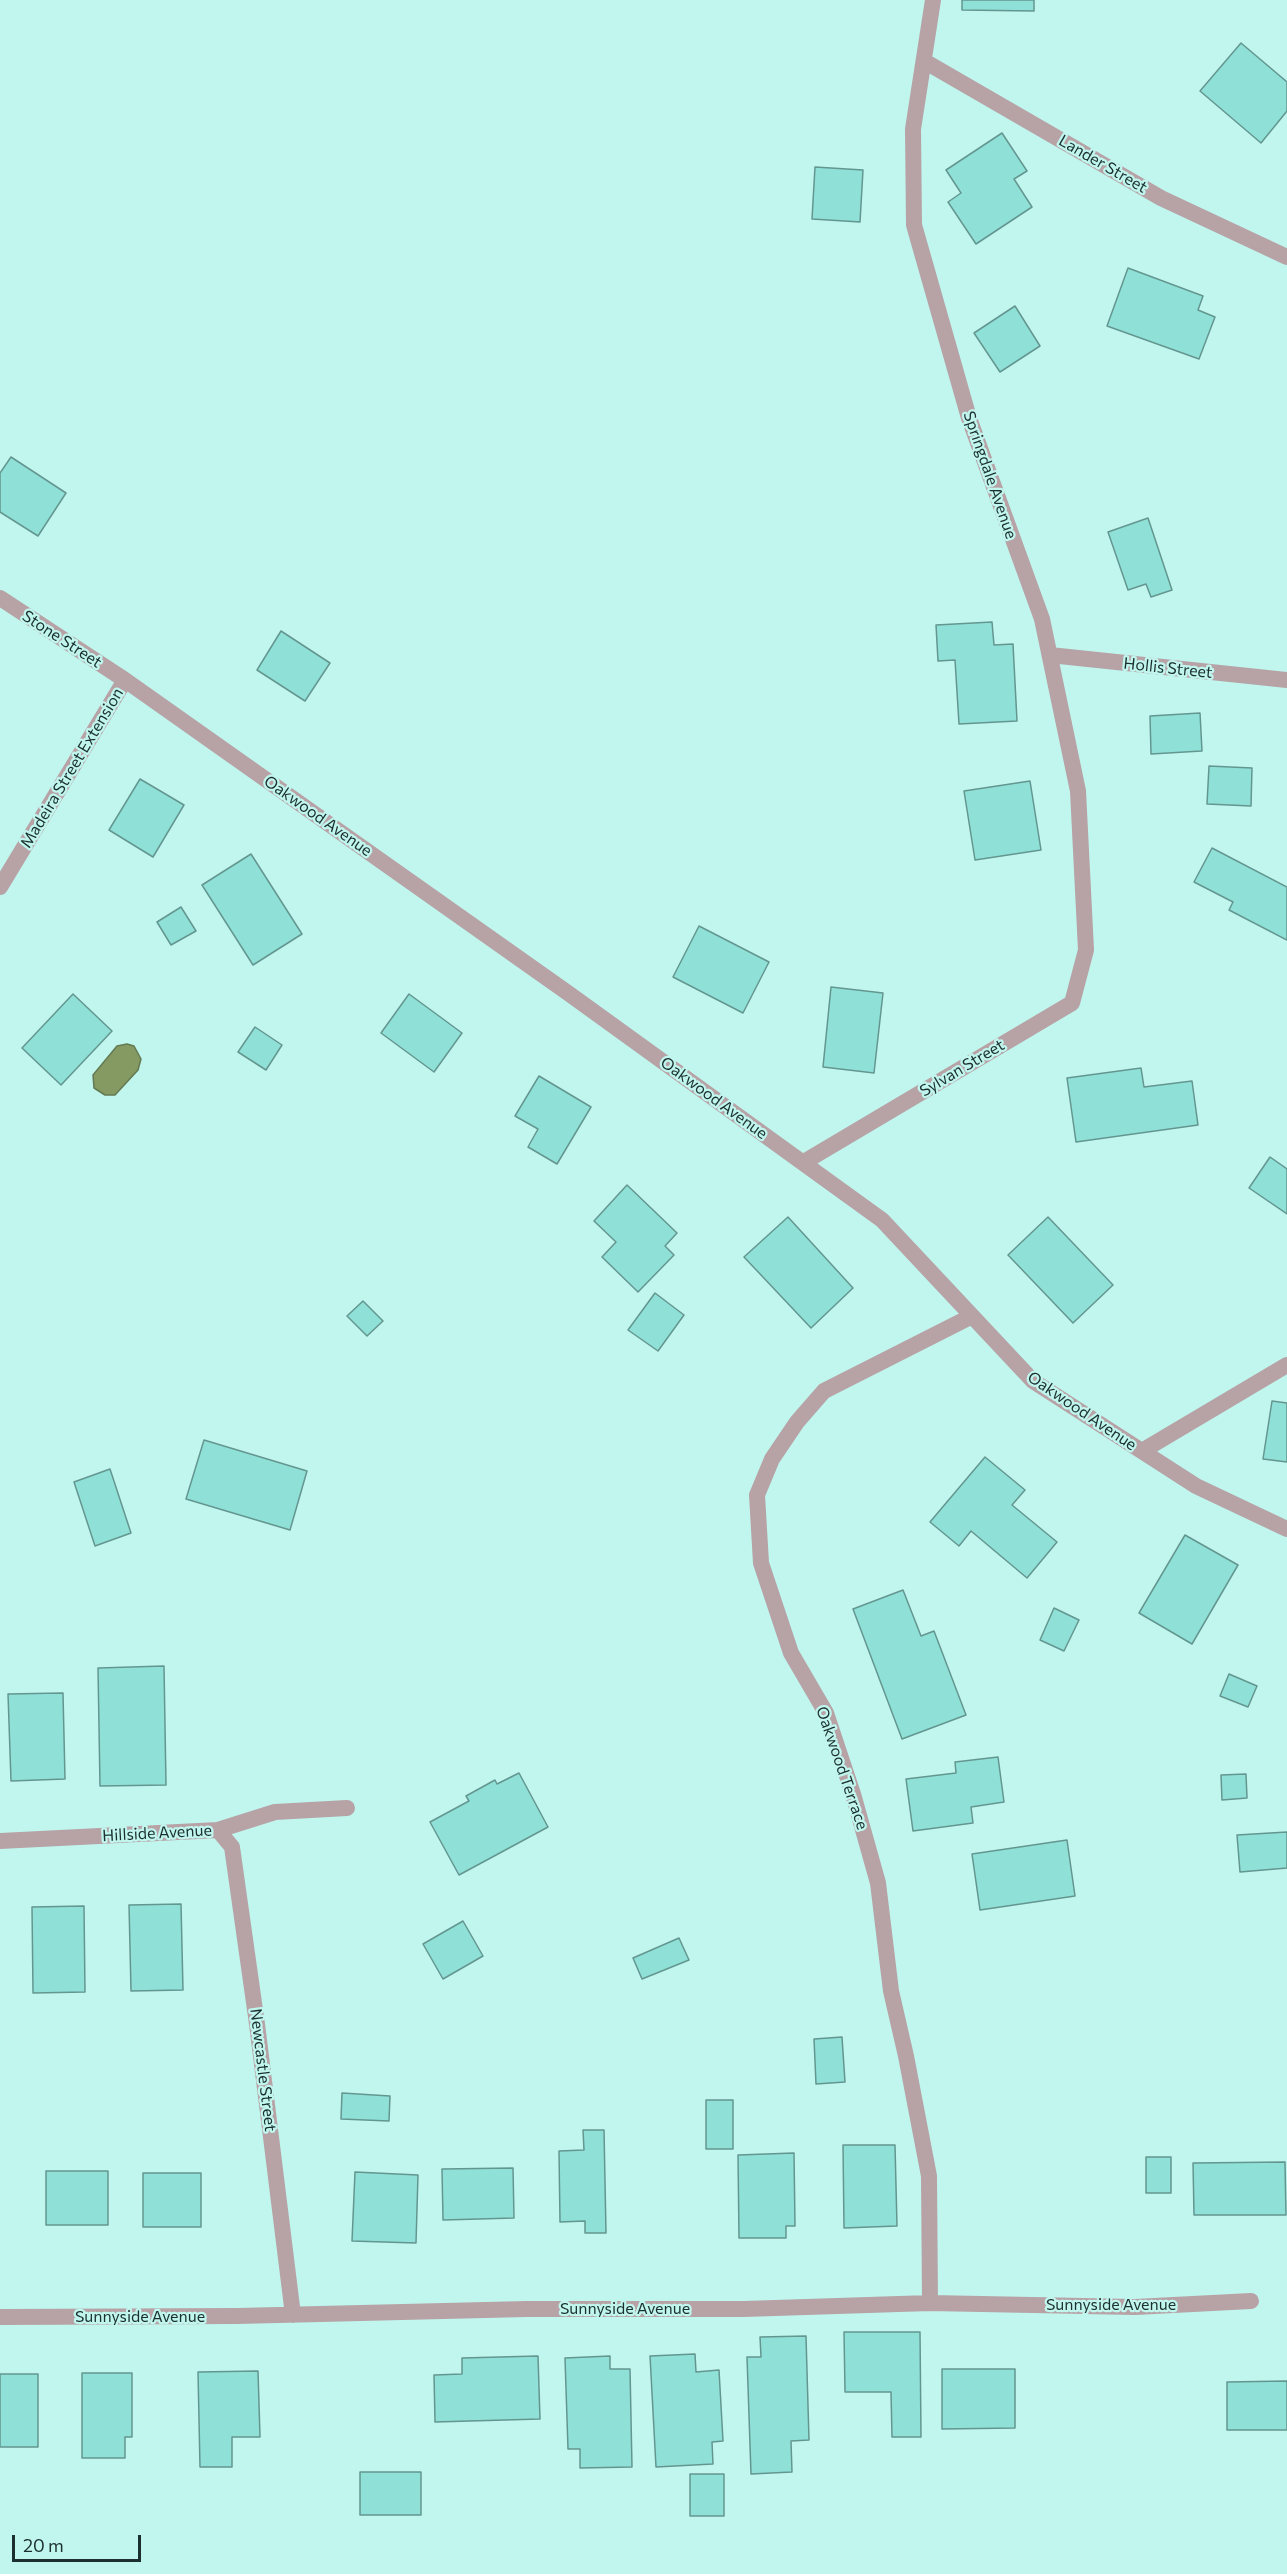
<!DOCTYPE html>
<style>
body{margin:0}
#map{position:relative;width:1287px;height:2574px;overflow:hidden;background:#c1f6ef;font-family:Commissioner,sans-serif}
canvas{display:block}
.scale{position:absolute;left:12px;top:2535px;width:129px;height:27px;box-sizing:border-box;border:3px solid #1b302e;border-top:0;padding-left:8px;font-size:18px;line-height:21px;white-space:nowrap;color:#1b302e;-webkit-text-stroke:4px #c1f6ef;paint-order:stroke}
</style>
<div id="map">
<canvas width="1287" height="2574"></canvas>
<div class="scale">20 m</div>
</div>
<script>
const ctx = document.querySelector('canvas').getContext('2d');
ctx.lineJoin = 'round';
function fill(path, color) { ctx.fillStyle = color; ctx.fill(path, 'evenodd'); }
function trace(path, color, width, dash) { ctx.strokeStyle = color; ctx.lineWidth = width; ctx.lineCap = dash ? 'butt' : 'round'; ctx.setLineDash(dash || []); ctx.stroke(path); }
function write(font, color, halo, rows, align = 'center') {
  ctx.font = font + ' Commissioner,sans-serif'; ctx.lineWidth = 4.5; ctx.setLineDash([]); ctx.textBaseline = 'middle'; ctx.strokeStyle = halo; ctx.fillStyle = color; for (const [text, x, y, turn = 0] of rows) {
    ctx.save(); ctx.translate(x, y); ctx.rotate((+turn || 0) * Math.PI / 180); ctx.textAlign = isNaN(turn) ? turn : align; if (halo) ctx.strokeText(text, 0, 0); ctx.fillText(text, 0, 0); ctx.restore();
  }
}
const water = new Path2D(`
 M127,1044l7,2 7,13 -3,11 -23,25h-10l-11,-7 -1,-13 24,-29z`);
fill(water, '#849a62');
trace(water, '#647a52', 1.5);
const building = new Path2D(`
 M962,0h72v11l-72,-1z
 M1241,43l46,39v29l-26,32 -61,-52z
 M1002,133l25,38 -13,8 18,28 -56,37 -28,-42 13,-9 -15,-23z
 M815,167l48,3 -3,52 -48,-3z
 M1128,268l75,28 -5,14 17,7 -16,42 -92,-33z
 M1015,306l25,40 -40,26 -26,-39z
 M11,457l55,36 -28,43 -38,-24v-39z
 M1148,518l24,72 -21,7 -5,-13 -18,6 -20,-58z
 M992,622l2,23 19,-1 4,77 -58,3 -4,-64 -17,1 -2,-36z
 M281,631l49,32 -25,38 -48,-31z
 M1200,713l2,38 -51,3 -1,-38z
 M1209,766l43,2 -1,38 -44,-2z
 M140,779l44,26 -31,52 -44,-27z
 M1030,781l11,69 -66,10 -11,-69z
 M1212,848l75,39v53l-58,-30 4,-8 -39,-20z
 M251,854l51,80 -49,31 -51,-80z
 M181,907l15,24 -25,14 -14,-23z
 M699,926l70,36 -26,51 -70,-36z
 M831,987l52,6 -9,80 -51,-6z
 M73,994l39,37 -51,54 -39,-37z
 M409,994l53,39 -28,39 -53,-39z
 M255,1027l27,18 -16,25 -28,-18z
 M1141,1068l3,19 48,-6 6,44 -122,17 -9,-64z
 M539,1076l52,31 -34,57 -29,-17 10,-18 -23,-13z
 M1270,1157l17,12v45l-38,-26z
 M627,1185l50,48 -12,13 9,9 -36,37 -36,-35 14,-15 -22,-21z
 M788,1217l65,71 -42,40 -67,-71z
 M1048,1217l65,68 -40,38 -65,-68z
 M655,1293l29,22 -26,36 -30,-21z
 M363,1301l20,20 -16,15 -20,-20z
 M1272,1401l15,2v59l-24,-3z
 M204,1440l103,31 -17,59 -104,-31z
 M985,1457l40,33 -13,15 45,37 -30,36 -56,-47 -12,15 -29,-24z
 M110,1469l21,64 -36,13 -21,-64z
 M1185,1535l53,30 -46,79 -53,-31z
 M903,1590l18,46 13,-5 32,84 -64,24 -49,-130z
 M1054,1608l25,12 -15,31 -24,-11z
 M164,1666l2,119 -66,1 -2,-118z
 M1229,1674l28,12 -9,21 -28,-11z
 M63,1693l2,86 -54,2 -3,-87z
 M998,1757l6,45 -33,5 2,16 -60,8 -7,-52 50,-6 -1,-11z
 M519,1773l29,54 -89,48 -29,-53 39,-21 -3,-5 29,-16 2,4z
 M1246,1774l1,24 -25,2 -1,-25z
 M1287,1832v36l-47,4 -3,-37z
 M1067,1840l8,56 -95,14 -8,-56z
 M181,1904l2,86 -52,1 -2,-86z
 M84,1906l1,86 -52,1 -1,-86z
 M463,1921l20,35 -40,23 -20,-35z
 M679,1938l10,22 -47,19 -9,-21z
 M842,2037l3,45 -29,2 -2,-45z
 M342,2093l48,3 -1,25 -48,-2z
 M706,2100h27v49h-27z
 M583,2130h21l2,103h-21v-12l-25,1 -1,-71 25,-1z
 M843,2145h52l2,81 -53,2z
 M794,2153l1,73h-9v12h-47l-1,-83z
 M1146,2157h25v36h-25z
 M1285,2162l1,53h-92l-1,-52z
 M513,2168l1,50 -71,2 -1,-51z
 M46,2171h62v54h-62z
 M355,2172l63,3 -2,68 -64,-2z
 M143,2173h58v54h-58z
 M844,2332h76l1,105h-29l-1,-45h-46z
 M806,2336l3,104 -18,1 1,31 -41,2 -4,-117h14l-1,-20z
 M695,2354l1,18 23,-2 4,71 -11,1 1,22 -57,3 -6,-111z
 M538,2356l2,63 -105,3 -1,-47 28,-1v-16z
 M610,2356v13h20l2,98 -52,1v-19h-12l-3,-91z
 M942,2369h73v59l-73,1z
 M258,2371l2,66h-28v30h-32l-2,-95z
 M82,2373h50v64h-7v21h-43z
 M0,2374h38v73h-38z
 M1287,2381v49h-60v-48z
 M360,2472h61v43h-61z
 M690,2474h34v42h-34z`);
fill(building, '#8fe1d7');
trace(building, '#649690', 1.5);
trace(new Path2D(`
 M924,61l237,137 126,59
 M0,598l125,82 443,313 314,227 151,161 163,105 91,43
 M1050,655l237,25
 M0,887l125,-207
 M804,1162l268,-159 14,-53 -8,-159 -36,-172 -73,-201 -55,-193 -1,-96 20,-129
 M1142,1451l145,-86
 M218,1830l14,17 25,177 36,291
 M0,1841l218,-11 57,-18 72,-4
 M930,2303l-1,-127 -23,-120 -15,-65 -13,-108 -25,-89 -27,-81 -35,-60 -30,-90 -4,-68 15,-36 25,-37 27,-31 148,-75
 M0,2317l237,-1 290,-7h217l186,-6 205,4 116,-6`), '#b7a2a6', 16);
write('16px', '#1b302e', '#c1f6ef', [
 ["Lander Street",1103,164,30],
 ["Springdale Avenue",990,475,71],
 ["Stone Street",62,639,33],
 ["Hollis Street",1168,668,6],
 ["Madeira Street Extension",72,768,-59],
 ["Oakwood Avenue",318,816,35],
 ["Sylvan Street",962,1068,-31],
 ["Oakwood Avenue",714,1098,36],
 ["Oakwood Avenue",1082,1411,34],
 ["Oakwood Terrace",842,1768,71],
 ["Hillside Avenue",157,1833,-3],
 ["Newcastle Street",263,2070,83],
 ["Sunnyside Avenue",1111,2305],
 ["Sunnyside Avenue",625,2309],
 ["Sunnyside Avenue",140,2317]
]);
</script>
